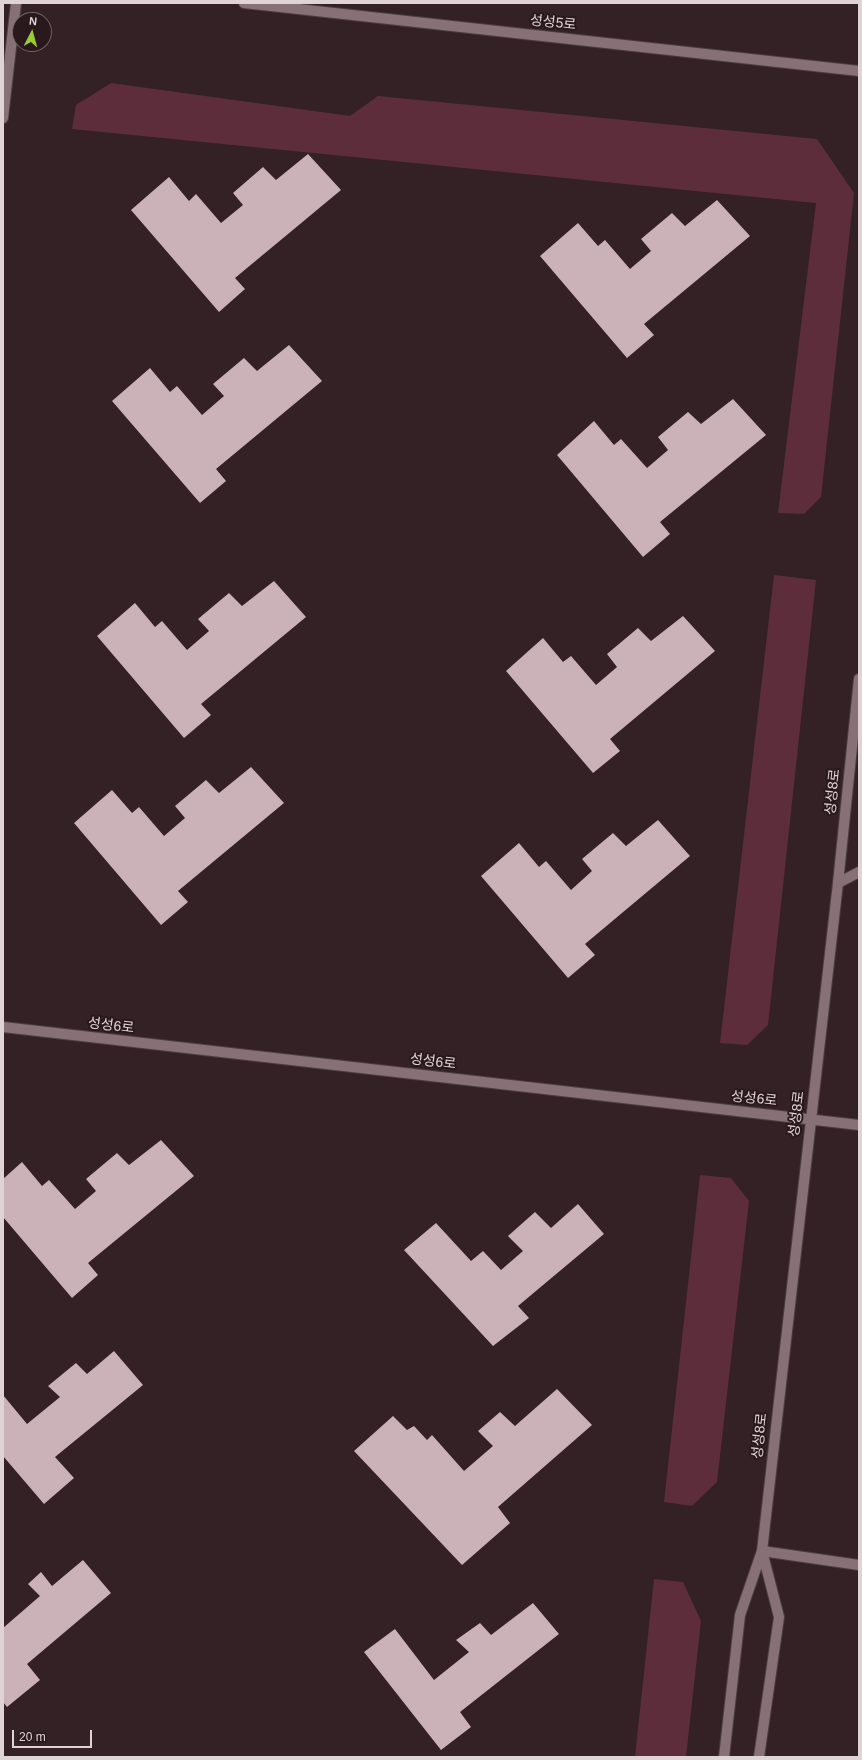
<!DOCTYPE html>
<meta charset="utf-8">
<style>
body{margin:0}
#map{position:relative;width:862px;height:1760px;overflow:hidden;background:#332126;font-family:Arial,sans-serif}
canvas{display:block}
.frame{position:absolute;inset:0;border:4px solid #e0d3d6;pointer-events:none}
.north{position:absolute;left:12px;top:12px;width:40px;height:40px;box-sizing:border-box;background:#29181c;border:1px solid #726366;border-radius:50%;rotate:6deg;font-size:11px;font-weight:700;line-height:16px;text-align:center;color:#e0d3d6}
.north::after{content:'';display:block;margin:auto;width:14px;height:18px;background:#99cb35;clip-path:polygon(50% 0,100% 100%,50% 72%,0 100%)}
.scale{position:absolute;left:12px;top:1730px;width:80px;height:18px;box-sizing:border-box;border:2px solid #e0d3d6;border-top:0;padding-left:5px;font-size:12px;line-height:14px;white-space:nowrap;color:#e0d3d6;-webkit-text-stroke:3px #29181c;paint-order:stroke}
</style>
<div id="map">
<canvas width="862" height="1760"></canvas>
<div class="frame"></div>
<div class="north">N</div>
<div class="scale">20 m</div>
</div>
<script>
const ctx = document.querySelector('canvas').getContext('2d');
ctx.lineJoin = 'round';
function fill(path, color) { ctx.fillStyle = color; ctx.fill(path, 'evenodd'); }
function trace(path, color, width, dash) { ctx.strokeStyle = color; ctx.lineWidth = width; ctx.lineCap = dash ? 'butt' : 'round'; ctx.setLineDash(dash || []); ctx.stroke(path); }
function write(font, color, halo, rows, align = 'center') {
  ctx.font = font + ' Arial,"Noto Sans KR",sans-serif'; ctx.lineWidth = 4; ctx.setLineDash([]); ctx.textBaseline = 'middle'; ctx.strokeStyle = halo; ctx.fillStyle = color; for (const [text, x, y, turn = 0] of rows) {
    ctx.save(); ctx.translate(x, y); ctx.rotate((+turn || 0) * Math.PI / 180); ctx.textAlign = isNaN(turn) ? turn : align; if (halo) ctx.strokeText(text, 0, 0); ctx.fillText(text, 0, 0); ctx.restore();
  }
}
fill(new Path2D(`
 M111,83l239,33 28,-20 439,43 37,54 -33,304 -17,17 -26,-1 38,-310 -744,-74 4,-24z
 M774,575l42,5 -48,445 -21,20 -27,-2z
 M700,1175l31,3 18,23 -32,281 -25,24 -28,-4z
 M654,1579l29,3 18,39 -15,136h-51z`), '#5e2d3b');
fill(new Path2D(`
 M308,154l33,36 -106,88 10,11 -26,23 -88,-102 38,-33 20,24 7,-7 25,29 22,-18 -10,-12 30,-26 13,13z
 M717,200l33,36 -106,88 10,11 -27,23 -87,-102 38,-33 20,23 7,-6 25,29 21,-18 -10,-12 31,-26 13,13z
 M289,345l33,36 -106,88 10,12 -26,22 -88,-102 38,-33 20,24 7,-6 25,29 22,-19 -11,-12 31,-26 13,13z
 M733,399l33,36 -106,87 10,12 -27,23 -86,-102 37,-34 20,24 7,-6 26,29 21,-18 -10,-13 30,-25 13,12z
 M274,581l32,36 -105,87 10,11 -27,23 -87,-102 38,-33 20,24 7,-6 25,29 22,-19 -11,-12 31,-26 13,13z
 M683,616l32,35 -105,88 10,12 -27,22 -87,-102 37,-33 20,24 8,-6 25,29 21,-18 -10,-13 31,-26 13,13z
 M251,767l33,36 -106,88 10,11 -27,23 -87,-102 38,-33 20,23 7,-6 25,29 21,-18 -10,-12 31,-26 13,13z
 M658,820l32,36 -105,88 10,11 -27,23 -87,-102 38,-33 20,24 7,-6 25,29 21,-19 -10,-12 31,-26 13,13z
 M161,1140l33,36 -106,87 10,12 -26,23 -69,-81v-38l19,-17 20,24 7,-6 26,29 21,-18 -10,-12 31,-26 12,12z
 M578,1204l26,30 -86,72 11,12 -36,28 -89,-96 32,-27 35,38 12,-10 18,19 22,-19 -15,-15 27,-24 16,16z
 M114,1351l29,34 -88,72 19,21 -30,26 -41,-48v-61l24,29 33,-27 -12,-11 28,-23 11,11z
 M557,1389l35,36 -94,82 12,16 -48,42 -108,-114 39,-35 14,14 7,-4 13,14 5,-5 32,36 29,-25 -15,-15 22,-19 15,14z
 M83,1560l28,33 -84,71 13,16 -33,27 -4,-5v-74l37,-32 -12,-12 13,-12 11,14z
 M533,1603l26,31 -99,78 11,15 -30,23 -77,-98 31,-23 39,51 35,-28 -13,-12 24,-17 11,12z`), '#cbb2b8');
const lane = new Path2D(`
 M838,883l21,-11`);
const street = new Path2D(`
 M3,118l13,-115
 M762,1551l97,14`);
const secondary = new Path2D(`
 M244,3l615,68
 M3,1027l856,98
 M724,1757l16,-142 22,-64 76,-668 21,-204
 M759,1757l20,-140 -17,-66`);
trace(lane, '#4d3e43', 12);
trace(street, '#4d3e43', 12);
trace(secondary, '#4d3e43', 12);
trace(lane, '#877176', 10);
trace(street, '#877176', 10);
trace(secondary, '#877176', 10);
write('14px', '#e0d3d6', '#29181c', [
 ["성성5로",553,23,6],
 ["성성8로",833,792,-84],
 ["성성6로",111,1026,7],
 ["성성6로",433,1062,7],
 ["성성6로",754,1099,6],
 ["성성8로",797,1114,-83],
 ["성성8로",760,1436,-84]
]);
</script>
